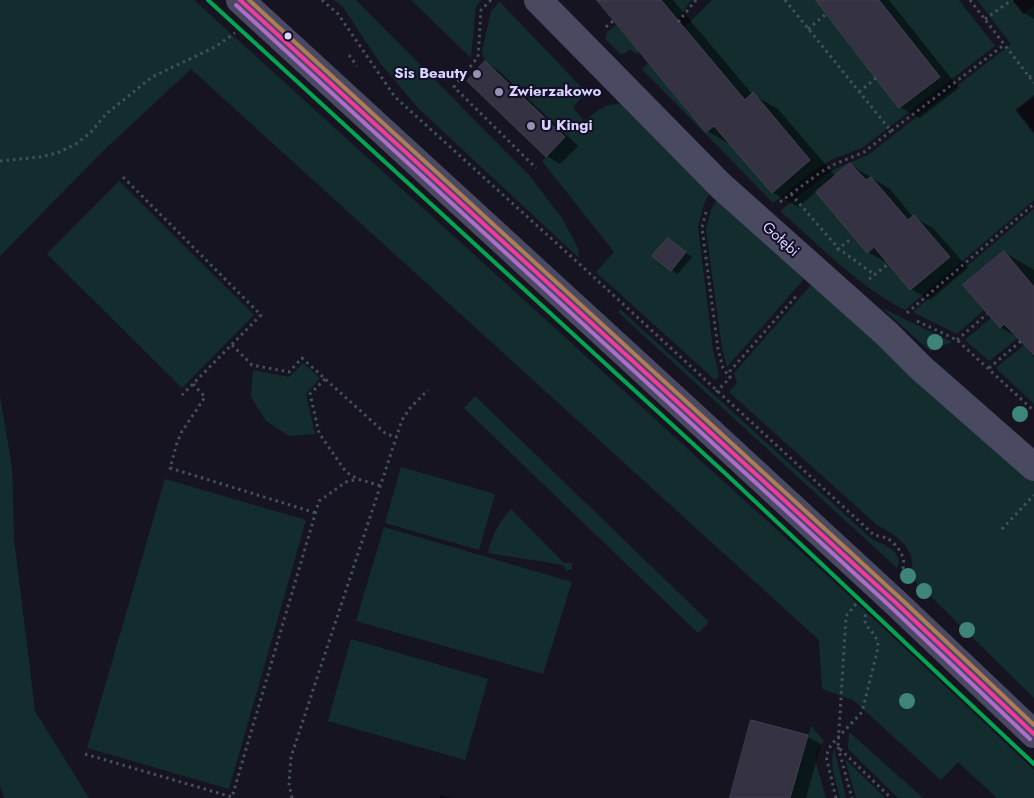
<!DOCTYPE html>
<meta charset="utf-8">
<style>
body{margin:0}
canvas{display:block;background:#161421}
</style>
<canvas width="1034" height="798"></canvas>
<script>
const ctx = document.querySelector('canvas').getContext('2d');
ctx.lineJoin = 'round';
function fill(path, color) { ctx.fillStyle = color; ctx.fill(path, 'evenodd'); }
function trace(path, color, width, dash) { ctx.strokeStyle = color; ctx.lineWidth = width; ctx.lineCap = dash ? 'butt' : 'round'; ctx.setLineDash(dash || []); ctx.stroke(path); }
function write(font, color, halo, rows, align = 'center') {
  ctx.font = font + ' Jost,sans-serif'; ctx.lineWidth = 4; ctx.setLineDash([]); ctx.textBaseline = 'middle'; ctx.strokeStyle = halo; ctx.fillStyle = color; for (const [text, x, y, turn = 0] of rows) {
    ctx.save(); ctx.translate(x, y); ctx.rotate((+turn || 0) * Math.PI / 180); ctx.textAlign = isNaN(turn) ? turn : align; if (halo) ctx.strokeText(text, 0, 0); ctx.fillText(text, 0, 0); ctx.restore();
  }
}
fill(new Path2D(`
 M0,0h194l648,589 192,181v28h-37l-39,-36 -17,18 -88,-80 -31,-11 -3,-49 -628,-571 -88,82 -103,105z
 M334,0h22l173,175 33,43 16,30 1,10 -161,-150 -38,-45 -37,-56z
 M411,0h71l-6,6 -5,52z
 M661,0h30l-12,18 -43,36 -6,-5 -8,6 -17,-16 2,-7 9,-7 18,20 38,-32z
 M712,0h247l36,46 -133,102 -29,11 -14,8 -46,36 -131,-134z
 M977,0h35l11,14 10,-8 1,2v87l-19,15 19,24v66l-129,110c-47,-24 -85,-64 -125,-99l45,-36 12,-7 31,-13 143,-111z
 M499,1l85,89v5l-11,12 11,14c13,-9 21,-19 38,-17l89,87 -7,13 -6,23 15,123 6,26 -4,4 -119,-108 18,-20 -72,-91 23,-24 -80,-76 -3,-10 9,-39z
 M119,181l135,134 -72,73 -135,-134z
 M718,197l87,81 -78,89 -5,-19 -16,-118 5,-20z
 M1034,209v78l-30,-36 -41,34 21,25 -27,24 -44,-22z
 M812,284l222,193v221l-123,-121c1,-5 2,-12 1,-16 -2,-17 -21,-29 -35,-36l-148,-133 8,-9 -3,-10z
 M882,308l70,34 -22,9z
 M620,309l253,231c11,4 32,13 24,28l-279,-256z
 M991,318l8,10 6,-5 13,15 -29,23 -24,-21z
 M1024,345l10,12v47l-38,-36z
 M303,363l17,15 -14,16 9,40 -26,2 -23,-15 -15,-24 2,-27 36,7z
 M0,396l12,71 2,72 21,172 54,87h-85l-4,-12z
 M475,396l234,226 -11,11 -234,-225z
 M401,467l94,27 -16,56 -94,-27z
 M165,479l141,41 -77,269 -142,-41z
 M511,509l53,54h8v6l-6,2 -3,-6 -75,-12c3,-17 12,-32 23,-44z
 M384,527l188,55 -29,92 -187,-53z
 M351,639l137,40 -23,81 -137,-39z
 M811,726l13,15 -8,10v12l10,35h-36z
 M849,732l74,66h-25l-50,-49z
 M834,748l12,50h-6c-4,-17 -11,-33 -6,-50z
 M845,759l40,39h-29z`), '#132c2d');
fill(new Path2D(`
 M598,0h75l79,94 26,15 58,68 15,-12 39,24 23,28 20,11 35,40 -38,32 -19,-11 -23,-27 -1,1 -19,-11 -51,-61 -19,16 -26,-15 -39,-46 -26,-15z
 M817,0h72l70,88 -39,30 -20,-11z
 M1013,0h21v19l-10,-6z
 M486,63l13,8 79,75 -18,18 -13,-8z
 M1034,97v35l-17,-22z
 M668,239l24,18 -14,17 -7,-4z
 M1004,252l30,18v85l-14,-16 -20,-12z
 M807,737l14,7 -15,54h-75z
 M440,795l12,3h-12z`), '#0007');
const building = new Path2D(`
 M597,0h64l84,100 8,-8 57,68 -38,33 -58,-67 -8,6z
 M816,0h63l61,77 -41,31z
 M485,61l80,76 -19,20 -79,-76z
 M850,163l16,17 5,-3 37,43 6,-5 36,42 -40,33 -36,-43 -7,6 -51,-61z
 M668,238l18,14 -15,19 -19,-15z
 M1004,251l30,36v68l-30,-31 -4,4 -37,-43z
 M751,720l57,15 -18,63h-60z`);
fill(building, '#343243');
trace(building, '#433f54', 1);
trace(new Path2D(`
 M322,0l16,14 57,83 191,173 288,265c4,1 9,2 13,3 10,6 21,21 15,32
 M491,0l-10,10 -3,47 -24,30 82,81
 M785,0l106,131 113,-86
 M970,0l64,83
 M985,19l27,-19
 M678,22l18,-22
 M606,27l7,-6
 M808,29l18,-15
 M349,55l8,11
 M454,75l6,5
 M1029,77l5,-3
 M859,92l17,-14
 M0,161l40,-4 17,-4 19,-9 15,-12 15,-18 46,-37 63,-30 20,-14
 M123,177l138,138 -79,80
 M791,194l48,55 36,26
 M780,202l41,-30 14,-8 29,-12 27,-21
 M706,212l-4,16 16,121 5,19 7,10
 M837,250l15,-12
 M869,279l18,-14
 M907,313l127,-109
 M917,321l40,19 77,71
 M957,340l30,-26
 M232,345l20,20 37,7 13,-14 84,76 11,3
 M989,368l32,-27
 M325,379l-15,15 9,39 27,39 12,7 23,7
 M193,384l12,13 -24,36 -4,10 -7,25 146,45
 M716,392l14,-14v-7l68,-77
 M1002,529l32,-34
 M856,604l-10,12 -8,131 53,51
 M838,747l14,51
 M85,754l147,43 87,-296 27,-19 12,-3
 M292,798l-3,-14 2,-27 111,-337 8,-12 18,-18
 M836,798l-10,-42 5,-11 31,-33 16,-64c1,-18 -18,-19 -12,-34`), '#44505f', 3, [2.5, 4]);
trace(new Path2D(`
 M538,0l183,186 166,148 33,33 114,100`), '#4a4962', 28);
trace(new Path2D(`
 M240,0l437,401 219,202 138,131`), '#4a4962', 28);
trace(new Path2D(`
 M240,0l656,603 138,131`), '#f13a9d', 4);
trace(new Path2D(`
 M236,5l656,603 138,131`), '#b06ccc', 4);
trace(new Path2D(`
 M249,0l651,598 134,127`), '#b07c57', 4);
trace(new Path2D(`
 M208,0l519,475 307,289`), '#00a651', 4);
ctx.fillStyle = '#3e8478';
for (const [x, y] of [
 [935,342],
 [1020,414],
 [908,576],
 [924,591],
 [967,630],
 [907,701]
]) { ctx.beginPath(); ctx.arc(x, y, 8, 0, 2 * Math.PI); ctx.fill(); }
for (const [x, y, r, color] of [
 [288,36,4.5,"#d9d4ff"],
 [477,74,5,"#9591b1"],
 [499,92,5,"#9591b1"],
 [531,126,5,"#9591b1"]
]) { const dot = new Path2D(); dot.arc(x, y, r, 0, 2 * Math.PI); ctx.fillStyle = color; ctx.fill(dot); trace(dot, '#130f26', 2); }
write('bold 15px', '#d9d4ff', '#130f26', [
 ["Sis Beauty",467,74,"right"],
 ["Zwierzakowo",509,92],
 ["U Kingi",541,126]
], 'left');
write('15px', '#d9d4ff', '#130f26', [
 ["Gołębi",780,240,42]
]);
</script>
